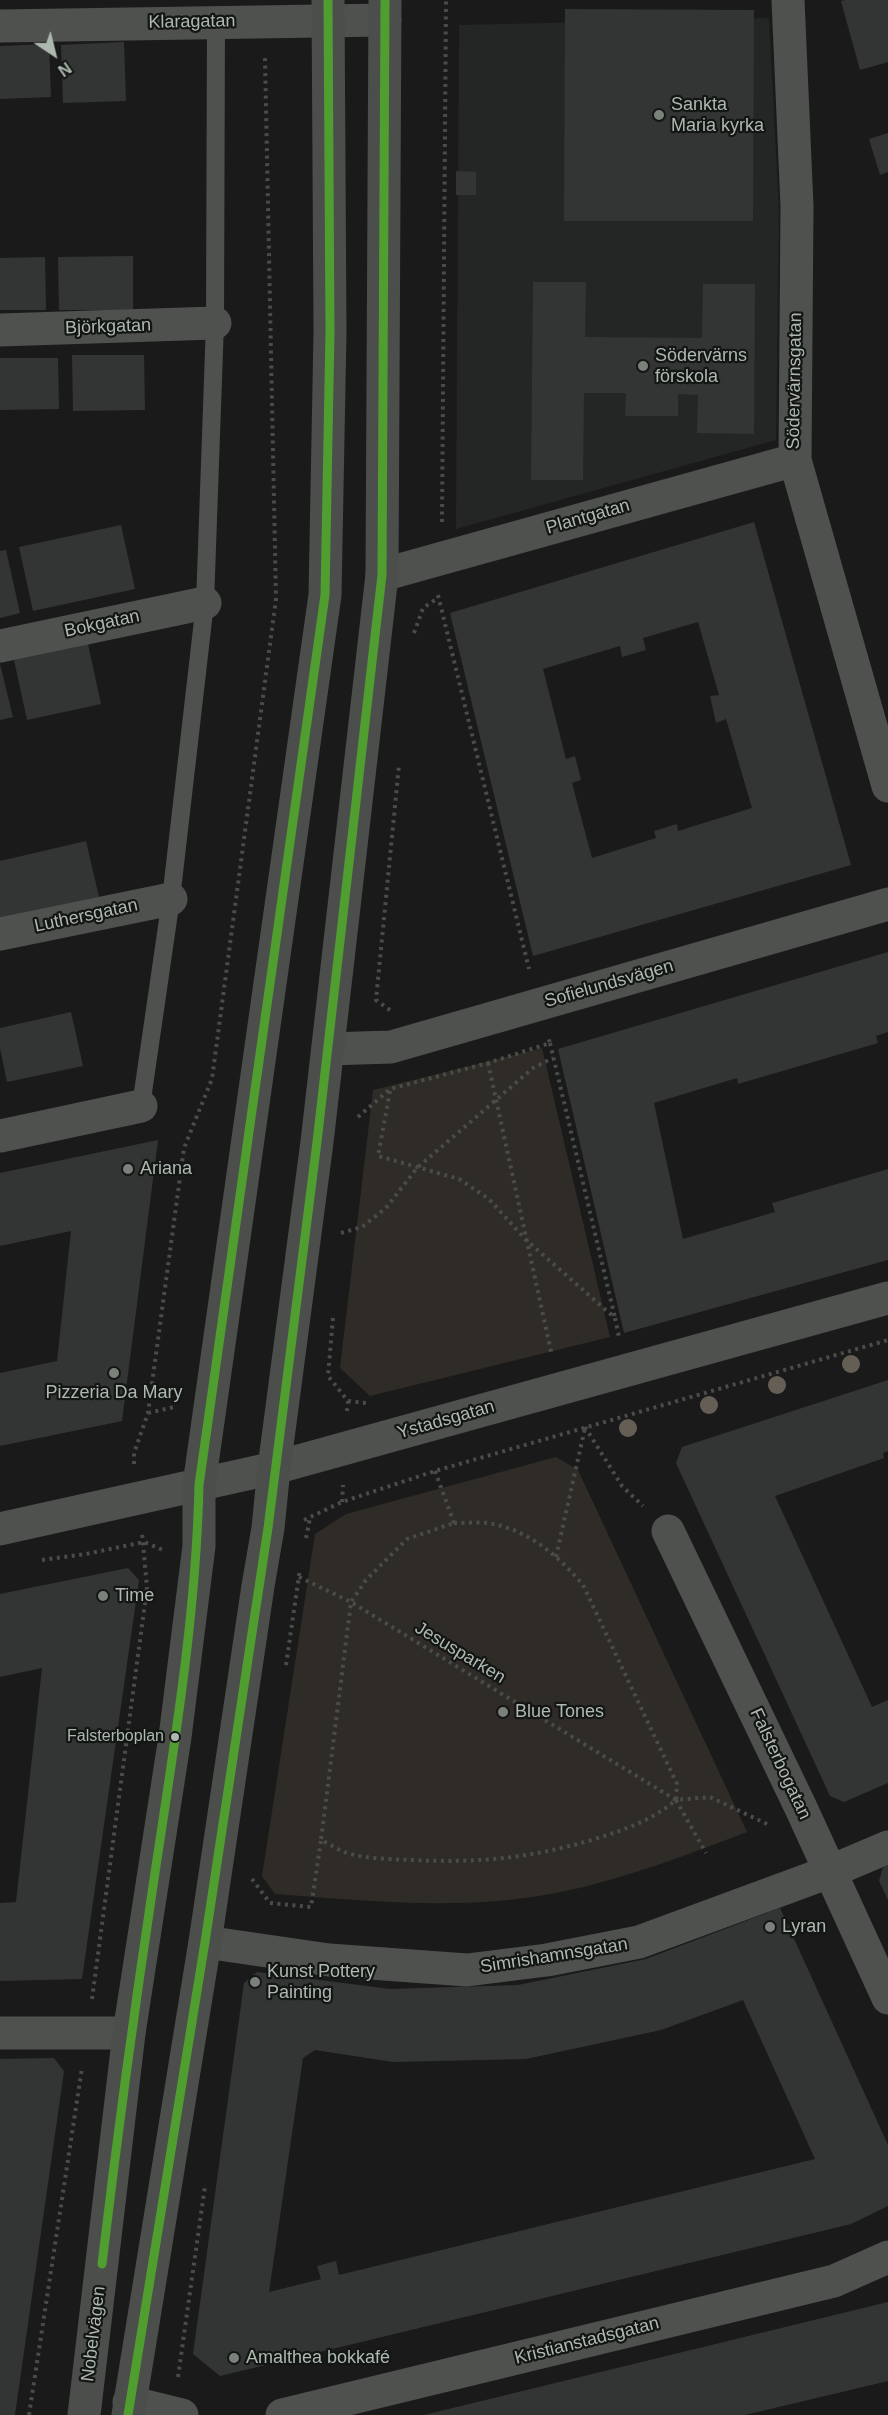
<!DOCTYPE html>
<meta charset="utf-8">
<style>
body{margin:0}
#map{position:relative;width:888px;height:2415px;overflow:hidden;background:#1a1a1a;font-family:Arial,sans-serif}
canvas{display:block}
.north{position:absolute;left:24px;top:24px;width:60px;height:60px;-webkit-text-stroke:4px #141615;paint-order:stroke;rotate:145deg;font-size:16px;font-weight:700;line-height:24px;text-align:center;color:#adb9af}
.north::after{content:'';display:block;margin:auto;width:21px;height:27px;background:#adb9af;clip-path:polygon(50% 0,100% 100%,50% 72%,0 100%)}
</style>
<div id="map">
<canvas width="888" height="2415"></canvas>
<div class="north">N</div>
</div>
<script>
const ctx = document.querySelector('canvas').getContext('2d');
ctx.lineJoin = 'round';
function fill(path, color) { ctx.fillStyle = color; ctx.fill(path, 'evenodd'); }
function trace(path, color, width, dash) { ctx.strokeStyle = color; ctx.lineWidth = width; ctx.lineCap = dash ? 'butt' : 'round'; ctx.setLineDash(dash || []); ctx.stroke(path); }
function write(font, color, halo, rows, align = 'center') {
  ctx.font = font + ' Arial,sans-serif'; ctx.lineWidth = 4.5; ctx.setLineDash([]); ctx.textBaseline = 'middle'; ctx.strokeStyle = halo; ctx.fillStyle = color; for (const [text, x, y, turn = 0] of rows) {
    ctx.save(); ctx.translate(x, y); ctx.rotate((+turn || 0) * Math.PI / 180); ctx.textAlign = isNaN(turn) ? turn : align; if (halo) ctx.strokeText(text, 0, 0); ctx.fillText(text, 0, 0); ctx.restore();
  }
}
fill(new Path2D(`
 M769,18l10,192 -3,230 -320,89 3,-504z`), '#242625');
fill(new Path2D(`
 M542,1048l68,289 -240,59 -30,-28 33,-278z
 M556,1457l22,13 169,362c-63,24 -125,48 -191,61 -92,18 -188,8 -281,1l-13,-18 53,-342 31,-20z`), '#2f2c28');
fill(new Path2D(`
 M846,0h42v62l-28,8 -19,-69z
 M565,9l189,1 -1,211h-189z
 M124,42l2,59 -63,2 -2,-58z
 M49,44l2,53 -51,2v-53z
 M888,133v39l-8,3 -11,-36z
 M456,171l20,1v23h-20z
 M133,256v54h-74l-1,-53z
 M45,257l1,53h-46v-52z
 M533,282h53l-1,55 117,1 1,-54h52l-1,150 -57,-1 1,-38 -20,-1v22h-53l1,-23h-42l-1,87h-52z
 M72,355h72l1,55 -72,1z
 M0,358h58l1,51 -59,1z
 M754,522l97,343 -318,91 -83,-343zM698,622l21,73 -9,1 6,27 10,-4 26,89 -74,23 -1,-7 -23,7 2,7 -64,20 -20,-75 9,-3 -6,-24 -9,3 -23,-90 77,-23 2,11 24,-7 -3,-12z
 M121,525l14,64 -102,22 -14,-64z
 M6,550l14,63 -20,5v-67z
 M88,644l13,60 -74,16 -13,-60z
 M0,664l13,53 -13,3z
 M86,841l13,56 -99,22v-58z
 M888,952v80l-12,4 2,7 -140,41 -1,-6 -83,25 29,136 92,-27 -3,-9 116,-34v91l-264,73 -66,-284z
 M71,1012l12,54 -76,16 -7,-34v-20z
 M158,1140l-36,281 -122,25v-73l57,-12 14,-130 -71,15v-73z
 M888,1380v71l-5,2 1,5 -109,38 97,211 16,-7v83l-44,19 -14,-6 -154,-333 6,-16z
 M128,1568l11,12 -57,399 -82,2v-78l16,-1 26,-234 -42,9v-83z
 M888,1865v35l-9,-19 4,-14z
 M780,1908l108,237v61l-37,18 -631,152 -27,-22 51,-371 13,-11 133,17 128,-4 128,-26zM743,2000l72,159 -476,116 -3,-14 -19,5 4,13 -52,13 34,-234 12,-8 78,12 133,-3 135,-29z
 M54,2058l10,13 -49,344h-15v-356z
 M888,2302v79l-143,34h-321z`), '#333534');
trace(new Path2D(`
 M442,522l4,-522
 M438,595l91,374
 M414,633l9,-25 12,-8
 M390,1010l-14,-10 23,-235
 M550,1043l65,275
 M488,1063l64,293
 M390,1091l-12,65 81,23 30,20 36,40 90,79 4,19
 M358,1117l32,-28 98,-26 62,-20 -2,-6
 M341,1233l21,-6 24,-19 31,-40 116,-100 20,-10
 M333,1318l-5,58 20,25 -1,10
 M348,1401l18,2
 M148,1413l26,-6
 M585,1427l37,59 21,20
 M134,1464v-11l14,-40 36,-265 28,-69 64,-480 -11,-541
 M435,1471l19,52
 M342,1502l1,-17
 M304,1520l38,-18 93,-31 453,-131
 M454,1523c11,0 22,-1 33,0 39,5 72,33 96,62l94,199 -1,16c-25,21 -50,29 -81,39 -67,20 -117,24 -185,21 -19,-1 -41,-1 -60,-6 -10,-3 -19,-9 -29,-14l30,-238 15,-22 41,-41z
 M306,1538l4,-20
 M556,1557l29,-129
 M42,1560l44,-6 58,-12 19,8
 M299,1577l52,25 325,198 34,-3 57,27
 M286,1665l14,-96
 M676,1800l30,53
 M252,1879l18,24 41,4 10,-67
 M92,1999l55,-411 -5,-55
 M178,2377l27,-191
 M29,2415l53,-347`), '#4a4c4a', 4, [3, 4.5]);
trace(new Path2D(`
 M141,1106l30,-207 34,-296 10,-280 1,-301`), '#4f514f', 18);
trace(new Path2D(`
 M788,0l9,206 -2,254 93,326
 M0,26l385,-6
 M0,330l215,-7
 M382,575l413,-115
 M0,646l205,-43
 M0,934l171,-35
 M328,1049l63,-2 497,-143
 M0,1136l141,-30
 M0,1529l274,-61 614,-170
 M668,1531l133,277 87,190
 M205,1942l124,18 138,10 80,-10 92,-18 190,-70 59,-25
 M0,2033h129
 M129,2402l53,13
 M282,2415l552,-134 54,-24`), '#4f514f', 33);
trace(new Path2D(`
 M84,2415l45,-382 46,-296 24,-191v-61l126,-890 5,-263 -2,-332
 M128,2415l77,-473 53,-356 10,-58 6,-60 43,-326 65,-567 3,-575`), '#4b4e4b', 33);
trace(new Path2D(`
 M102,2264c15,-126 32,-252 51,-378 20,-134 43,-266 46,-401l126,-890 5,-263 -2,-332
 M128,2415l77,-473 63,-414 49,-386 65,-567 3,-575`), '#509e2f', 9);
ctx.fillStyle = '#655e55';
for (const [x, y] of [
 [851,1364],
 [777,1385],
 [709,1405],
 [628,1428]
]) { ctx.beginPath(); ctx.arc(x, y, 9, 0, 2 * Math.PI); ctx.fill(); }
for (const [x, y, r, color] of [
 [659,115,6,"#7a817b"],
 [643,366,6,"#7a817b"],
 [128,1169,6,"#7a817b"],
 [114,1373,6,"#7a817b"],
 [103,1596,6,"#7a817b"],
 [503,1712,6,"#7a817b"],
 [175,1737,5,"#adb9af"],
 [770,1927,6,"#7a817b"],
 [255,1982,6,"#7a817b"],
 [234,2358,6,"#7a817b"]
]) { const dot = new Path2D(); dot.arc(x, y, r, 0, 2 * Math.PI); ctx.fillStyle = color; ctx.fill(dot); trace(dot, '#141615', 2); }
write('16px', '#adb9af', '#141615', [
 ["Falsterboplan",164,1737]
], 'right');
write('18px', '#adb9af', '#141615', [
 ["Klaragatan",192,22,-1],
 ["Björkgatan",108,327,-2],
 ["Södervärnsgatan",795,381,-89],
 ["Plantgatan",588,517,-16],
 ["Bokgatan",102,624,-12],
 ["Luthersgatan",86,916,-12],
 ["Sofielundsvägen",609,984,-16],
 ["Ystadsgatan",446,1420,-16],
 ["Jesusparken",460,1653,31],
 ["Falsterbogatan",780,1764,65],
 ["Simrishamnsgatan",554,1956,-9],
 ["Nobelvägen",94,2334,-83],
 ["Kristianstadsgatan",587,2341,-14]
]);
write('18px', '#adb9af', '#141615', [
 ["Sankta",671,105],
 ["Maria kyrka",671,126],
 ["Södervärns",655,356],
 ["förskola",655,377],
 ["Ariana",140,1169],
 ["Pizzeria Da Mary",114,1393,"center"],
 ["Time",115,1596],
 ["Blue Tones",515,1712],
 ["Lyran",782,1927],
 ["Kunst Pottery",267,1972],
 ["Painting",267,1993],
 ["Amalthea bokkafé",246,2358]
], 'left');
</script>
